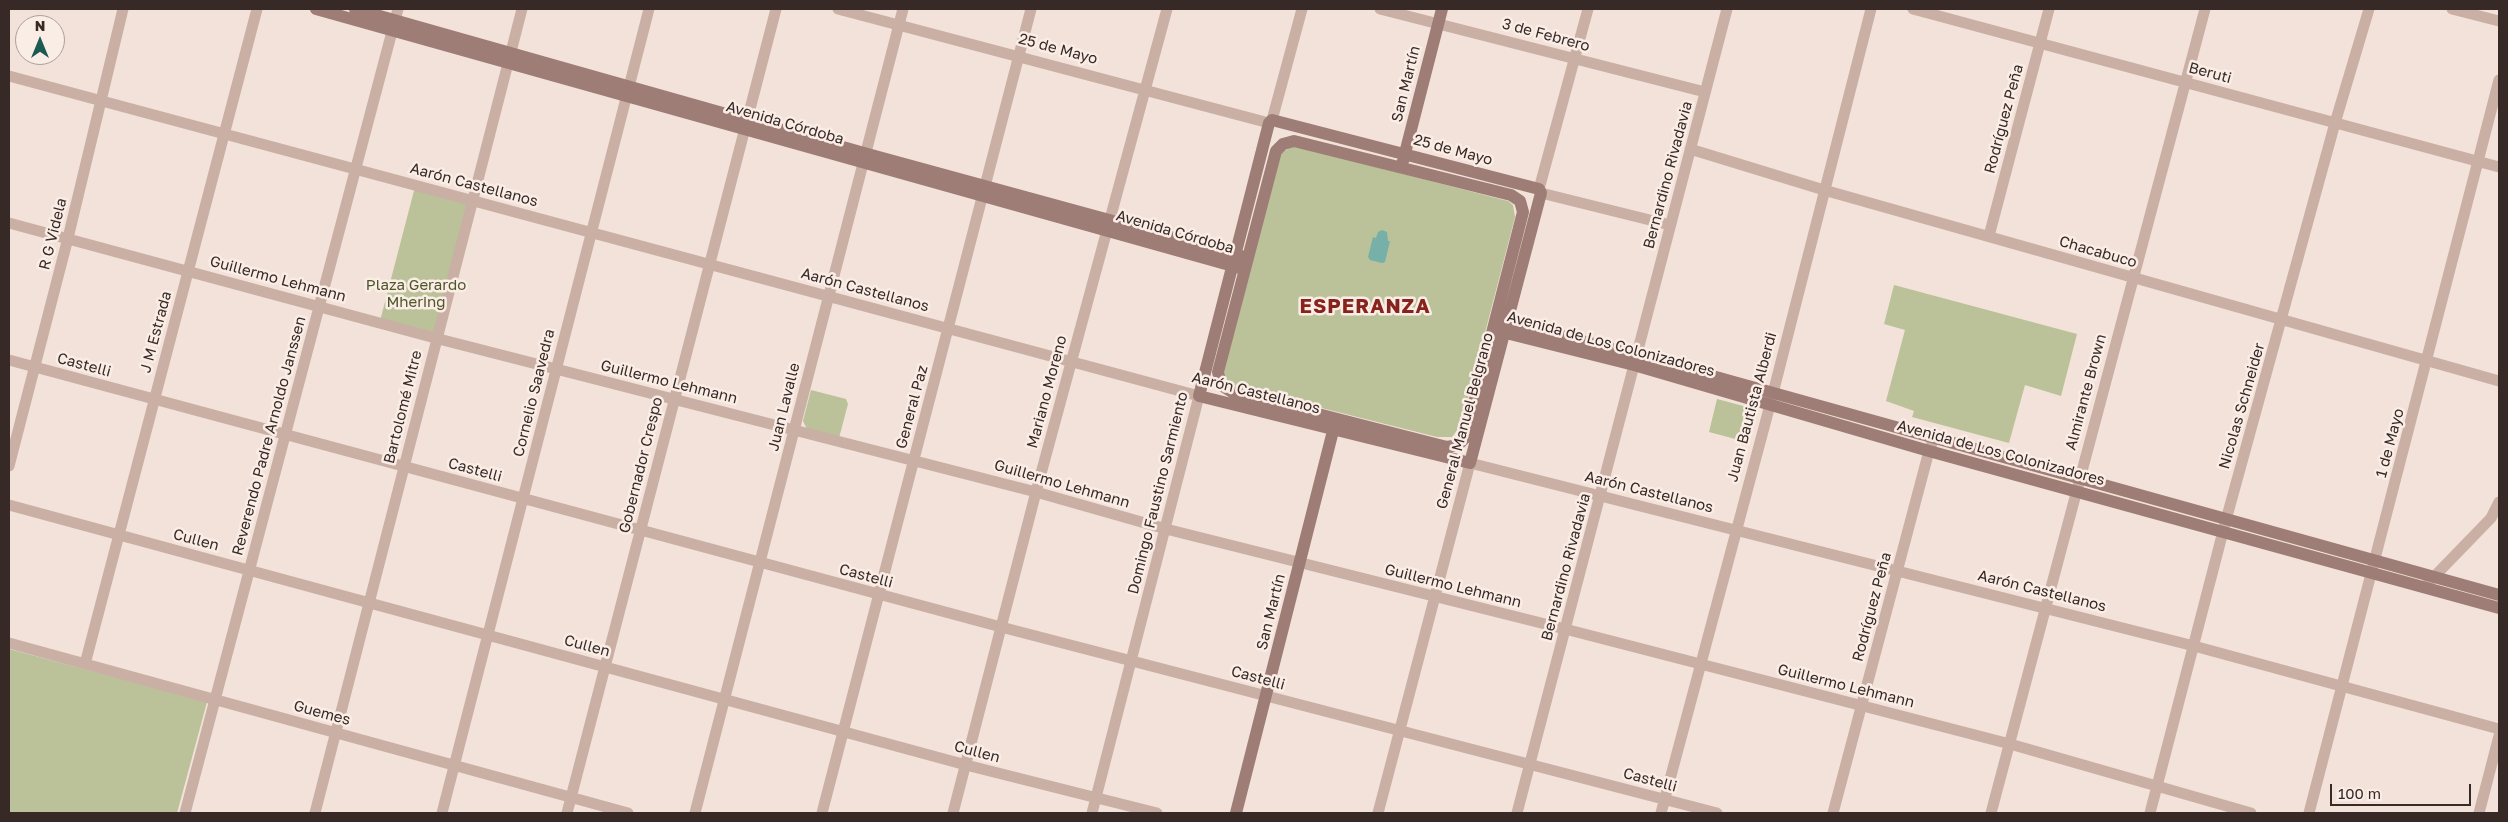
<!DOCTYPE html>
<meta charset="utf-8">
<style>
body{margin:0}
#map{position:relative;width:2508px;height:822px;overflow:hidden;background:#f2e2d9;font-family:"Golos Text",sans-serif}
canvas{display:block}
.frame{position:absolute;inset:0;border:10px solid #362926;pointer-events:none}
.north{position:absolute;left:15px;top:15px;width:50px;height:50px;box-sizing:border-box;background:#faede6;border:1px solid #ac9f99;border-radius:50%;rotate:0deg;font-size:14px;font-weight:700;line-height:20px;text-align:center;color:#362926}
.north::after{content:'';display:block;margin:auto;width:18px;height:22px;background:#1b5951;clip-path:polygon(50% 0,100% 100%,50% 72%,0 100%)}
.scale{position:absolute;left:2330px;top:784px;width:141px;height:22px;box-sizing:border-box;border:2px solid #362926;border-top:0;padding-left:6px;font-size:15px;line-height:18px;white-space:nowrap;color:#362926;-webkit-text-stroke:4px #faede6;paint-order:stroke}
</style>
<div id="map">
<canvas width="2508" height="822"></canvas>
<div class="frame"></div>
<div class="north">N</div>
<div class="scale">100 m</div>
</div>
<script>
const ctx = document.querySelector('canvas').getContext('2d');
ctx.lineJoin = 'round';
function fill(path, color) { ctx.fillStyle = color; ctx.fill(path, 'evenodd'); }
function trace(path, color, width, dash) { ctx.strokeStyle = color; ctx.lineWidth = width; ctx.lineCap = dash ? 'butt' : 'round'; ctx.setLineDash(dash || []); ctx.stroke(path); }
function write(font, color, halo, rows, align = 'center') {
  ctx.font = font + ' "Golos Text",sans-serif'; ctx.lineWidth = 5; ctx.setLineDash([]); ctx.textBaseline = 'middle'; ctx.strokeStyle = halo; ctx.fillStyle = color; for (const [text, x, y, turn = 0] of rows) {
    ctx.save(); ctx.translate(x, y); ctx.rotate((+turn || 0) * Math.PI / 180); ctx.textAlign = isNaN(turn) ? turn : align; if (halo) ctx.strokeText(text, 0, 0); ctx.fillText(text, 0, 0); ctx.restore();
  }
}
fill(new Path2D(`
 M1291,147h7l210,54 5,4 2,12 -54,208 -9,12h-15l-203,-51 -9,-8 -1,-6 55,-218z
 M415,187l54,15 -34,135 -55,-16z
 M1894,285l183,49 -16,62 -36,-11 -16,58 -97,-26 2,-6 -28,-10 19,-71 -21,-6z
 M811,390l35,9 2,5 -9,34 -32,-9 -4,-8z
 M1717,399l30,8 4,4 -8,30 -34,-9z
 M9,649l198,53 -30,111h-168z`), '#bbc199');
fill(new Path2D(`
 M1382,230l5,2 1,9h2l-5,21 -3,1 -12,-3 -2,-3 5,-20 3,1 2,-6z`), '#77b0a8');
trace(new Path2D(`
 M838,9l431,114
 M1380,9l325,83
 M1913,9l586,158
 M2452,9l47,12
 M9,76l1190,320 -107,417
 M1272,120l30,-111
 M1690,149l134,41 675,191
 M1539,189l49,-180
 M1541,193l129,32
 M9,223l426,115 601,154 130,37 399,100 445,115 241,69
 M1989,236l60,-227
 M9,360l992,267 716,186
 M9,466l59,-228 55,-229
 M9,505l957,260 191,48
 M2428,583l63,-65 8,-16
 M9,643l619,170
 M85,664l172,-655
 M185,813l213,-804
 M315,813l207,-804
 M442,813l207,-804
 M567,813l209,-804
 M695,813l208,-804
 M822,813l209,-804
 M953,813l83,-321 131,-483
 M1378,813l92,-350 724,183 305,83
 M1517,813l210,-804
 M1661,813l109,-408 101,-396
 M1833,813l96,-362 5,-13
 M1991,813l214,-804
 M2150,813l76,-293 109,-397 34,-114
 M2309,813l190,-733
 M2479,813l20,-77`), '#caafa5', 11);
trace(new Path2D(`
 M316,9l924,259
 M355,9l509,144 377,103
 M1272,120l267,69 2,4 -71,270 -271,-67 70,-273z
 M1294,141l217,54 9,6 3,11 -58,226 -7,7 -11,2 -215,-55 -11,-7 -3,-13 58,-221 7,-7z
 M1403,161l39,-152
 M1497,319l140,36 862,240
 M1494,330l140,35 295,86 570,157
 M1236,813l99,-390`), '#9e7d76', 12);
write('15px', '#362926', '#faede6', [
 ["3 de Febrero",1546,35,15],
 ["25 de Mayo",1058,49,15],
 ["Beruti",2210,73,15],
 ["San Martín",1406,84,-76],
 ["Rodríguez Peña",2004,119,-75],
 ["Avenida Córdoba",785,123,16],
 ["25 de Mayo",1453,150,15],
 ["Bernardino Rivadavia",1668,175,-75],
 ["Aarón Castellanos",474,185,15],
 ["Avenida Córdoba",1175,232,16],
 ["R G Videla",53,234,-76],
 ["Chacabuco",2098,252,16],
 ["Guillermo Lehmann",278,279,15],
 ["Aarón Castellanos",865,290,15],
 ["J M Estrada",156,332,-75],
 ["Avenida de Los Colonizadores",1611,344,15],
 ["Castelli",84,365,15],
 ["Guillermo Lehmann",669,382,14],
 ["Mariano Moreno",1047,392,-75],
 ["Almirante Brown",2086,392,-75],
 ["Cornelio Saavedra",534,393,-76],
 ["Aarón Castellanos",1256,393,14],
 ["Nicolas Schneider",2242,406,-74],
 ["Bartolomé Mitre",403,407,-76],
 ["Juan Lavalle",784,407,-76],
 ["General Paz",912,407,-75],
 ["Juan Bautista Alberdi",1752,407,-75],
 ["General Manuel Belgrano",1465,421,-75],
 ["Reverendo Padre Arnoldo Janssen",269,436,-75],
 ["1 de Mayo",2390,443,-75],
 ["Avenida de Los Colonizadores",2001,453,15],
 ["Gobernador Crespo",641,465,-76],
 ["Castelli",475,470,15],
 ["Guillermo Lehmann",1062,484,16],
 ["Aarón Castellanos",1649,492,14],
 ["Domingo Faustino Sarmiento",1158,493,-76],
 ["Cullen",196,540,15],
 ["Bernardino Rivadavia",1566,567,-75],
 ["Castelli",866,576,15],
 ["Guillermo Lehmann",1453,586,14],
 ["Aarón Castellanos",2042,591,14],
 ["Rodríguez Peña",1872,607,-75],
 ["San Martín",1271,612,-76],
 ["Cullen",587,646,15],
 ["Castelli",1258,678,15],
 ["Guillermo Lehmann",1846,686,14],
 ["Guemes",322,713,15],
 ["Cullen",977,752,15],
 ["Castelli",1650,780,15]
]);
write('15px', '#4d5529', '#faede6', [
 ["Plaza Gerardo",416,285],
 ["Mhering",416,302]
]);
ctx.letterSpacing = '1px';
write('bold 20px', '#87231d', '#faede6', [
 ["ESPERANZA",1365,307]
]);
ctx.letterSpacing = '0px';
</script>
